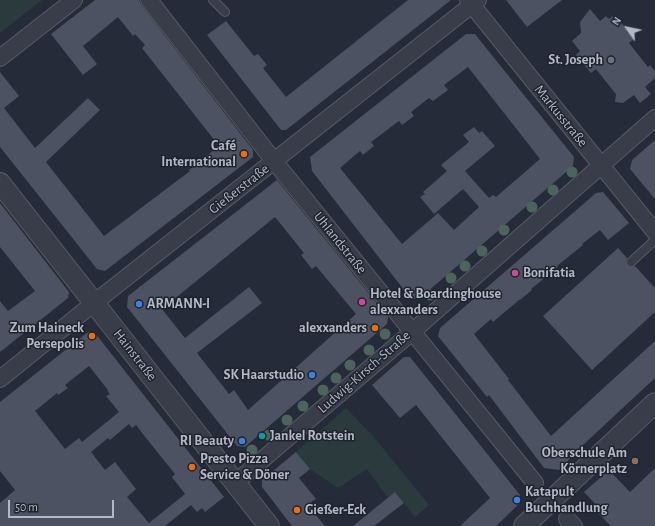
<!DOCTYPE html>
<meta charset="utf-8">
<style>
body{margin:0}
#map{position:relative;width:655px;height:526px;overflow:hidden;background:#252b38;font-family:"Alegreya Sans",sans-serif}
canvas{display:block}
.north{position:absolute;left:607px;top:8px;width:40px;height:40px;-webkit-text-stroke:3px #1e232e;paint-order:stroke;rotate:303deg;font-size:11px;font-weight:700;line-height:16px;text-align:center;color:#b4b8c5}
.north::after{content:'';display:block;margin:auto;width:14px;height:18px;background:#b4b8c5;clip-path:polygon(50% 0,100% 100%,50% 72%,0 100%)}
.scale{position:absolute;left:8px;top:500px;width:106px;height:18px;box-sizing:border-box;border:2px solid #b4b8c5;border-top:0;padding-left:5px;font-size:12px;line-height:14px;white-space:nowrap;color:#b4b8c5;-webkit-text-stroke:3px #1e232e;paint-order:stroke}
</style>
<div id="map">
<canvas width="655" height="526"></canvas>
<div class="north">N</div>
<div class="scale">50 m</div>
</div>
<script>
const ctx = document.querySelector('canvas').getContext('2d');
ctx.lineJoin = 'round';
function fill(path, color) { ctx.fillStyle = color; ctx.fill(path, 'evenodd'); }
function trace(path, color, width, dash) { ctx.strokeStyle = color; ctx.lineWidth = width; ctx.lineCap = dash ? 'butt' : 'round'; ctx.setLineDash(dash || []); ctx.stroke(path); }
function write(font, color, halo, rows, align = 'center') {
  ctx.font = font + ' "Alegreya Sans",sans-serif'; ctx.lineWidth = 3; ctx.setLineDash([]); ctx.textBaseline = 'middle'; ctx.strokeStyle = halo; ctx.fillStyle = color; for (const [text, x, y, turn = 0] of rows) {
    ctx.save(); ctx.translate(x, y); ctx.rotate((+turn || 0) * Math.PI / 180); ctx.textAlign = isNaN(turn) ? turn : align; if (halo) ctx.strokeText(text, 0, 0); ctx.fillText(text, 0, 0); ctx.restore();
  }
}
fill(new Path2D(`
 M0,0h42l-42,33z
 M346,408l27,28 56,69 -14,12 -19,-25 -8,6 -21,-29 -29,19 -28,-19 -14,-17z`), '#2b3b3d');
fill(new Path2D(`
 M95,0h44l3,6 111,144v7l-148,114 -8,-2 -97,-122v-75l19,24 -15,12 31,40 53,-50 12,12 -54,52 58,74 86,-65 -1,-1 30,-24 -77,-98 3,-3 -10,-11 -2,2 -15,-19 -35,29 14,18 -14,11 -32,-41z
 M408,0h43l-165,130h-5l-74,-95 19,-14 28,35 4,-2 9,11 -4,3 23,29z
 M506,0h56l-35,27z
 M590,9l10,12 6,-5 3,3 4,-3 4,5 2,-1 15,19 -5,4 19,24 2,-2 5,6v7l-10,9 6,7 -11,9 -6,-8 -11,8 -8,-1 1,-8 -1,-1 -19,-24 -5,4 -15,-18 4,-4 -8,-10 9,-8 -1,-11z
 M466,34h9l28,35 71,88 -1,9 -154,133h-8l-99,-128 -2,-14zM468,67l72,92 -44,38 -3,-2 -4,3 -24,-27 30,-25 -13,-15 -3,2 -5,-6 -11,8 6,7 -28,23 6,6 -24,21 2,2 -5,3 14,17 29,-25 16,18 -25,23 -16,-17 -36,31 -62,-76 20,-17 3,4 11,-9 -3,-4 28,-21 3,4 12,-9 -3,-4 18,-14 4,3 15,-11 -4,-5z
 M655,140v59l-25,-30 2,-9z
 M277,180l111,137 -1,7 -142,123 -8,-1 -110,-139 1,-11zM275,217l29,36 -3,2 11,14 4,-3 40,48 -108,96 -14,-20 -5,4 -32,-41 65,-50 -13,-16 -64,51 -23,-29z
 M603,192l26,31 -21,17 -8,-10 -18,14 1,1 -26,21 1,1 -27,22 1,1 -12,10h-1l-26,22 -2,-3 -17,15 35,45 -1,1 43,56 104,-95v37l-72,67 -24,25 -15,-2 -55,-73 -2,2 -49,-61 2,-8 156,-135z
 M0,203l69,89 -1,6 -68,54v-51l8,10 27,-20 -35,-44z
 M618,248l9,10 -1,3 1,4 3,2 5,-1 20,22v24l-63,58 -49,-54z
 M88,332l7,1 129,164 -19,15 -3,-4 -5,4 -6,-7 -26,21h-165v-23l15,-13 -15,-19v-69zM89,366l19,24h-1l3,4 -4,2 13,16 -37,30 -3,-4 -14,11 -30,-38 22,-18 1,2 10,-7 -3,-3zM129,424l3,4 4,-3 10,13 29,36 -3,3 13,17 -36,29 -22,-26 9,-8 -21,-27 -10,8 -14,-18 17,-14 2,2z
 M404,357h6l110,138 -1,9 -23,22h-36l30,-28 -74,-93 -16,13 -28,-33z
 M296,452l14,17 -11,9 17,21 -5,3 7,9 -3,3 10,12h-33l-30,-39v-7z
 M655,468v58h-44l-13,-13 3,-3 -17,-18 25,-22 21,22z
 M395,492l9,11 -30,23h-21z`), '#4c5262');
const service = new Path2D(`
 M213,0l12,12
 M631,262l24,-22`);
const minor = new Path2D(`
 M149,0l125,161 261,322
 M468,0l187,232
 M0,58l74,-58
 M0,379l94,-76 384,-303
 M235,483l177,-151 243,-214
 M567,519l7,7`);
const tertiary = new Path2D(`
 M0,183l269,343
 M524,526l131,-123`);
trace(service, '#575b67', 10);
trace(minor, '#575b67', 18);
trace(tertiary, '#575b67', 22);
trace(service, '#393d49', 8);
trace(minor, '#393d49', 16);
trace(tertiary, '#393d49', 20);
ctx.fillStyle = '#4d645d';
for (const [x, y] of [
 [572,172],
 [553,190],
 [532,207],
 [504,230],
 [482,251],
 [465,266],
 [451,278],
 [430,295],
 [385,334],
 [369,350],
 [350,365],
 [336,378],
 [323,390],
 [303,406],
 [287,420],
 [269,435],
 [252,450]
]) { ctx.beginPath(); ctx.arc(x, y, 5.5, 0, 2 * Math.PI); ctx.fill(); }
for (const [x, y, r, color] of [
 [611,60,4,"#6b7280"],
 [244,154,4,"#e8710a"],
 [515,273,4,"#d1479c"],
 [362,302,4,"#d1479c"],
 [139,304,4,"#3f7fe0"],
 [375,328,4,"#e8710a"],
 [92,336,4,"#e8710a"],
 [312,375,4,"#3f7fe0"],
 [262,436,4,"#0f9aa8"],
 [242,441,4,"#3f7fe0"],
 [635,461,4,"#8d6e63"],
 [192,467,4,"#e8710a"],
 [517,500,4,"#3f7fe0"],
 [297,510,4,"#e8710a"]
]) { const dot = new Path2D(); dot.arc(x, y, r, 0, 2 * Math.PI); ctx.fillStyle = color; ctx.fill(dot); trace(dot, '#1e232e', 1.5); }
write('bold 14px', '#b4b8c5', '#1e232e', [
 ["St. Joseph",603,60],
 ["Café",236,146],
 ["International",236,162],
 ["Bonifatia",523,273,"left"],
 ["Hotel & Boardinghouse",370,294,"left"],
 ["alexxanders",370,310,"left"],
 ["ARMANN-I",147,304,"left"],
 ["Zum Haineck",84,328],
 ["Persepolis",84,344],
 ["alexxanders",367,328],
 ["SK Haarstudio",304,375],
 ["Jankel Rotstein",270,436,"left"],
 ["RI Beauty",234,441],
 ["Oberschule Am",627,453],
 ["Körnerplatz",627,469],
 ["Presto Pizza",200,459,"left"],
 ["Service & Döner",200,475,"left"],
 ["Katapult",525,492,"left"],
 ["Buchhandlung",525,508,"left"],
 ["Gießer-Eck",305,510,"left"]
], 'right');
write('14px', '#b4b8c5', '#1e232e', [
 ["Markusstraße",561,116,51],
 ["Gießerstraße",239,189,-38],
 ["Uhlandstraße",340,243,51],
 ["Hainstraße",135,355,52],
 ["Ludwig-Kirsch-Straße",364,372,-41]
]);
</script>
